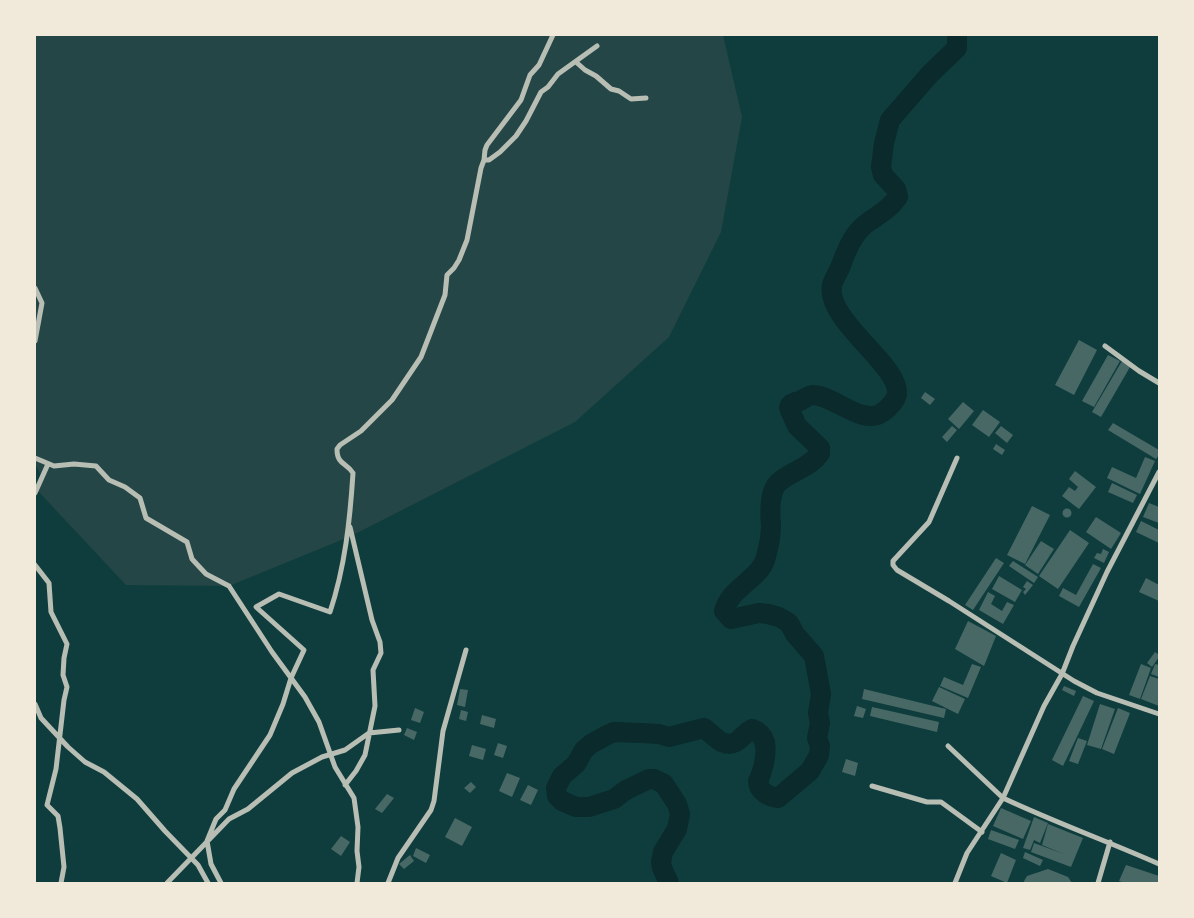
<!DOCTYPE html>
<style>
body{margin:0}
#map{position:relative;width:1194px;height:918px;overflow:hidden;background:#0f3d3e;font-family:"Fira Sans Condensed",sans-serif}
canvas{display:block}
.frame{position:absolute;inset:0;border:36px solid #f1e9da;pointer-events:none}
</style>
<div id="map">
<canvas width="1194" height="918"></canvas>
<div class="frame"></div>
</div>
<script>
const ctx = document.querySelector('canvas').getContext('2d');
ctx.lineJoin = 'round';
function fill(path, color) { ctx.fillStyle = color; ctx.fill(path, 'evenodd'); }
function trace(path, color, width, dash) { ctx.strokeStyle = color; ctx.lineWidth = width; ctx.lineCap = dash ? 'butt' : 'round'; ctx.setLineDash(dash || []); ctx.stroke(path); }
fill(new Path2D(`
 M35,35h688l19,82 -21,115 -52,105 -94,85 -224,114 -122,50 -103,-1 -89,-95 5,-13 -7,-13z`), '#244646');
trace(new Path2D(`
 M669,883l-7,-15 -1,-6 2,-10 14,-23 3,-15 -3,-10 -13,-20 -10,-5h-5l-23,11 -12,9 -25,8h-13l-14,-6 -5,-5 -1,-8 6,-12 14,-12 8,-14 7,-6 16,-9 7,-3 27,1 18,1 10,3 35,-9c10,7 19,21 32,14 6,-4 10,-10 16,-13 19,7 14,30 9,45 0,2 -3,6 -3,7 0,11 12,16 20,17l32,-27 9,-16 1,-9 -3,-8 3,-15 -2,-10 3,-19 -7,-38 -19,-22 -6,-11 -10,-6 -11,-3 -9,-1 -28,6 -7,-8c6,-23 35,-32 41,-51 3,-10 6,-24 6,-35 -1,-11 -2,-27 4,-38 8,-14 34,-17 45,-34v-5l-23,-22 -8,-18 1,-3c3,-3 6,-3 10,-4 4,-2 8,-6 14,-6 20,1 50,32 69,17 5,-3 13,-12 14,-18 3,-29 -72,-74 -65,-109 2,-6 5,-11 8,-17 6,-16 12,-34 27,-45 11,-8 23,-14 31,-26l-2,-8 -13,-14 -2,-8 3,-24 6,-23 40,-46 27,-26v-13`), '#0a2a2b', 20);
fill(new Path2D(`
 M1079,340l18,10 -23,45 -19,-10z
 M1108,355l12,6 -26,46 -12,-6z
 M1122,361l8,6 -29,50 -9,-5z
 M925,392l10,7 -5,6 -9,-7z
 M963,402l11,9 -15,18 -11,-10z
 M983,410l17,12 -11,15 -17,-12z
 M1113,423l46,27v5l-3,4 -48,-29z
 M952,426l5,4 -10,12 -5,-5z
 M1001,426l12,9 -6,8 -12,-10z
 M996,444l9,6 -3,5 -9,-6z
 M1145,457l10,4 -15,33 -33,-16 5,-11 24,11z
 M1075,471l21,16 -17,22 -17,-13 7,-9 6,4 3,-4 -9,-8z
 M1112,483l25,12 -4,8 -25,-11z
 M1149,503l10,4v16l-16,-6z
 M1032,506l18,9 -25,49 -18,-9z
 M1062.5 513a4.5 4.5 0 1 1 9 0a4.5 4.5 0 1 1-9 0Z
 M1096,517l25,16 -10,16 -25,-17z
 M1141,521l18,9v13l-23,-11z
 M1070,530l19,13 -31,46 -19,-13z
 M1041,541l13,8 -16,25 -13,-9z
 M1103,549l6,3 -5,11 -10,-5 3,-5 4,1z
 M996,558l8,5 -31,47 -8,-5z
 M1013,561l25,16 -4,6 -25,-17z
 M1093,564l8,4 -22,39 -20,-11 4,-8 13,7z
 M999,576l23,14 -7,12 -23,-13z
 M1146,578l13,7v16l-20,-9z
 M1027,581l6,4 -8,10 -2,-3 3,-3 -3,-2z
 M988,592l7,4 -4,8 11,7 5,-9 7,3 -11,19 -24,-14z
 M968,621l28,15 -12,30 -29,-17z
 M1155,652l4,3v2l-7,10 -5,-4z
 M972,664l9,3 -13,31 -28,-12 4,-9 19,8z
 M1141,664l10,4 -11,31 -11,-4z
 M1155,664l4,1v12l-8,-3z
 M1150,676l9,3v27l-18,-7z
 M1064,686l12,5 -2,5 -12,-6z
 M939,687l26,12 -7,15 -26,-13z
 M460,689l8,1 -3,17 -8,-2z
 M864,689l82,20 -2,9 -82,-19z
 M1083,696l11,5 -31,65 -11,-6z
 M1100,704l15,5 -14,40 -14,-4z
 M857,706l9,3 -3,9 -9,-2z
 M872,707l67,15 -2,10 -67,-16z
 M415,708l9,4 -4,11 -9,-3z
 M1118,708l12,5 -16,41 -12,-5z
 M461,710l7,2 -2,9 -7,-2z
 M482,715l14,4 -2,9 -14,-4z
 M407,728l10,4 -3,8 -10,-5z
 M1078,738l9,3 -9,23 -9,-3z
 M498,743l9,3 -4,12 -9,-3z
 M472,745l14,4 -3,11 -14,-4z
 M846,759l12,4 -3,13 -13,-4z
 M507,773l13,5 -8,19 -13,-6z
 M471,782l5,5 -6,6 -6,-5z
 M528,785l10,5 -7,15 -11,-5z
 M387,794l7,4 -12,15 -7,-4z
 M1001,808l30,13 -8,18 -30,-13z
 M1034,817l14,6 -8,20 -6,-3 -4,10 -7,-2z
 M455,818l17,9 -10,19 -17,-9z
 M1048,824l35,14 -12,29 -40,-15 3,-9 30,11 -22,-9z
 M991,830l28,10 -4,9 -27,-10z
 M341,836l9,6 -9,14 -10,-7z
 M416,848l14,7 -4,8 -13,-7z
 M1025,852l18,8 -3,6 -17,-8z
 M1001,853l15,7 -9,23 -16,-7z
 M410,855l4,6 -10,8 -5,-5z
 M1126,865l33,11v7h-34l-6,-2z
 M1048,869l20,8 4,6h-49l4,-7z`), '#486865');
trace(new Path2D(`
 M576,62l9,8 11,6 15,13 8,2 12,8 15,-1
 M484,160h5l11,-8 16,-16 10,-15 15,-29 7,-5 10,-13 39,-28
 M35,288l7,15 -7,38
 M1105,346l34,25 20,12
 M35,458l19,8 20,-2 22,2 13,14 16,7 15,11 6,20 41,24 5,17 14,15 23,12 43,66 33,45 14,25 16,45 19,31 4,29 -1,24 2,16 -2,16
 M957,458l-28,64 -36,39v4l4,5 52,31 125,80 23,12 62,21
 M35,493l13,-29
 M35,565l14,18 2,29 16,32 -3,14 -1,17 4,12 -3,13 -8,69 -9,36 11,11 2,12 4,39 -3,16
 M35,704l6,14 27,29 17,15 19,10 33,27 28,32 33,34 10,18
 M948,746l55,52 41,-92 18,-32 11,-28 34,-74 52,-100
 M345,785l11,-14 9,-16 10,-49 -2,-36 8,-17 -1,-11 -8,-22 -22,-93
 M872,786l55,16h14l41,30
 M167,883l62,-64 19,-10 44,-36 30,-16 23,-7 24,-17 30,-3
 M221,883l-10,-19 -4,-23 9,-22 9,-9 9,-21 36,-54 13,-31 8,-26 13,-28 -48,-43 23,-13 51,18c15,-45 20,-92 23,-139 -7,-11 -16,-8 -16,-24l3,-4 21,-14 31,-31 29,-43 24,-62 2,-20 7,-7 5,-8 8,-20 14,-72 3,-8 1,-10 2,-5 34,-45 9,-25 9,-10 14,-30
 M388,883l10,-25 33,-48 3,-9 9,-70 23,-81
 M955,883l12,-30 36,-55c51,24 104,43 156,66
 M1098,883l12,-41`), '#b8beb3', 5);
</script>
